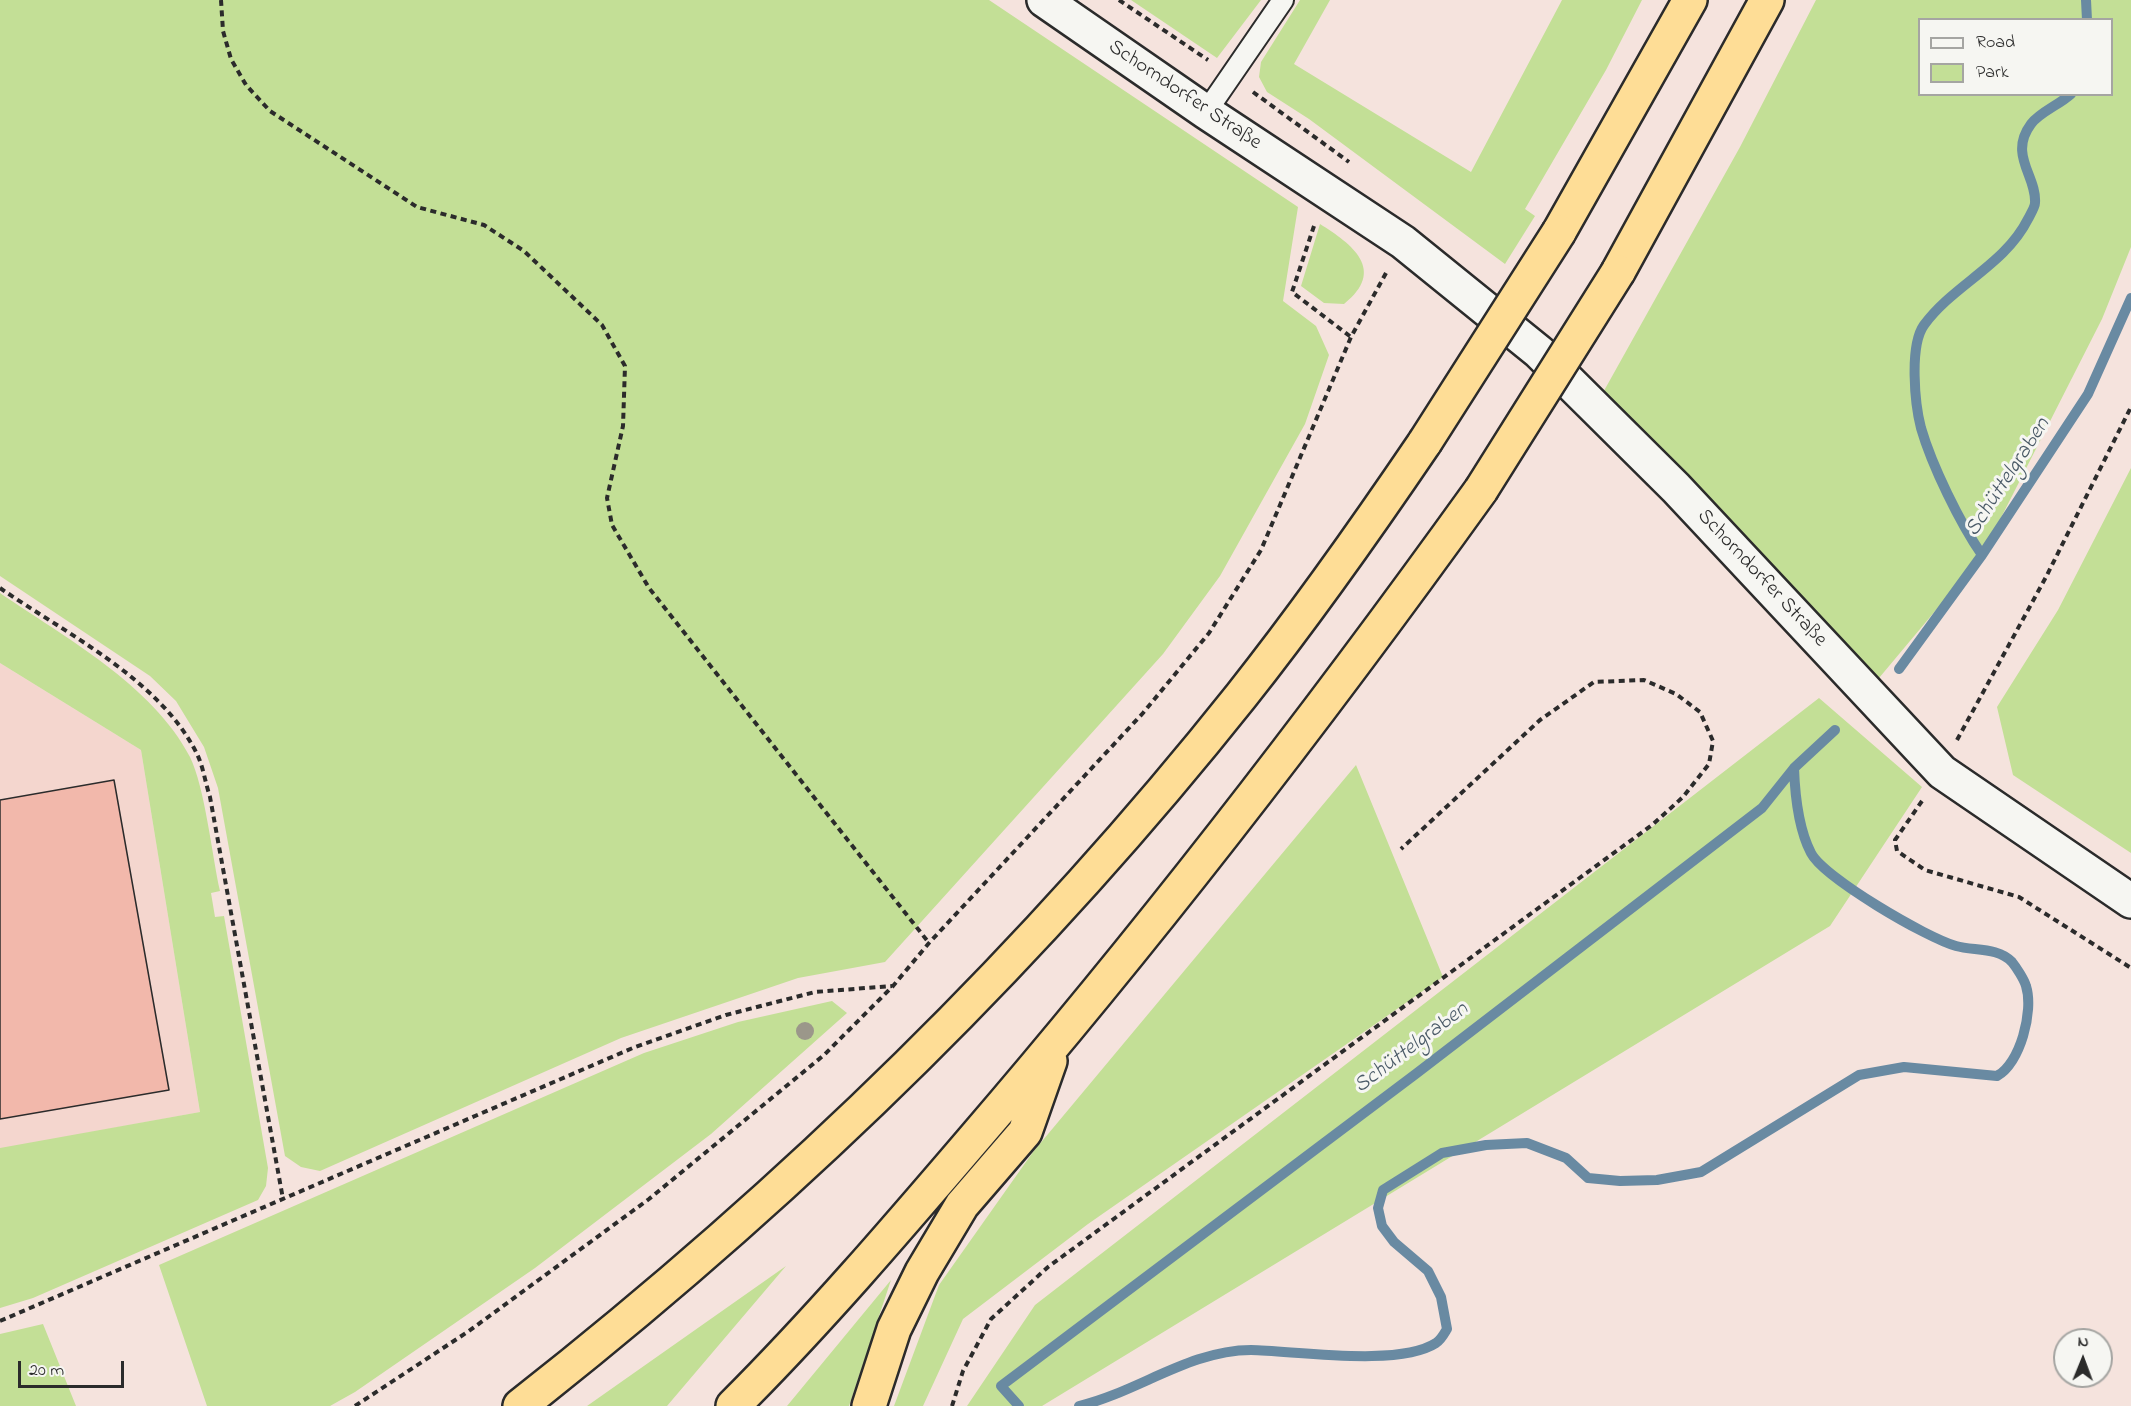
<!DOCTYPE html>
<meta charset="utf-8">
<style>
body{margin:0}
#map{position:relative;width:2131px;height:1406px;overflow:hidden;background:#f5e3dd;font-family:"Indie Flower",sans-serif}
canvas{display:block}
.legend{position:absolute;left:1918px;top:18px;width:195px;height:78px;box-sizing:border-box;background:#f6f6f2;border:2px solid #a5a5a2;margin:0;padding:8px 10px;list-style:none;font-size:18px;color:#2b2b2b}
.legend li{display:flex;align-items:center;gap:12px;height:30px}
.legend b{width:30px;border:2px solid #a5a5a2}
.north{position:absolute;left:2053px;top:1328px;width:60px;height:60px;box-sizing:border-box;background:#f6f6f2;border:2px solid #a5a5a2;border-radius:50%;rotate:1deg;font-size:16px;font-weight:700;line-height:24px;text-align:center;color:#2b2b2b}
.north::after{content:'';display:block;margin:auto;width:21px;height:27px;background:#2b2b2b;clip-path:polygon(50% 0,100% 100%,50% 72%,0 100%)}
.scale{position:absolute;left:18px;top:1361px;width:106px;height:27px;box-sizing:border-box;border:3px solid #2b2b2b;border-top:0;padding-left:8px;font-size:18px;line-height:21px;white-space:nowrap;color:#2b2b2b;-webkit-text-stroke:4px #f6f6f2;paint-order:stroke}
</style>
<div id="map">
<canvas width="2131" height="1406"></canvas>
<ul class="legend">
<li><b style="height:8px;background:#f6f6f2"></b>Road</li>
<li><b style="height:16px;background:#c3df96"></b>Park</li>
</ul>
<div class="north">N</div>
<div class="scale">20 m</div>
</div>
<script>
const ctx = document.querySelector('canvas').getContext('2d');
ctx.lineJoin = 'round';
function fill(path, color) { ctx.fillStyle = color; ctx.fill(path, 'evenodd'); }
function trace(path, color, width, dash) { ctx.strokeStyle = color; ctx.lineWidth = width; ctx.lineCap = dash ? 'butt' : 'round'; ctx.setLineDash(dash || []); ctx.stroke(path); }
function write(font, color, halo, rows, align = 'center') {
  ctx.font = font + ' "Indie Flower",sans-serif'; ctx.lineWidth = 6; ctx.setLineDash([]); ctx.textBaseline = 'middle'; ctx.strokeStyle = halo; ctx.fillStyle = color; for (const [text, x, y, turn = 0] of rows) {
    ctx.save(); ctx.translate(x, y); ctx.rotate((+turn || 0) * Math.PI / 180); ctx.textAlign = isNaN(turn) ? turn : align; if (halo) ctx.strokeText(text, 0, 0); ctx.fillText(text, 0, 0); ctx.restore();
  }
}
fill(new Path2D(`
 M0,663l141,87 59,362 -200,37z`), '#f4d6ce');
fill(new Path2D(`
 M0,0h989l309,207 -15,94 33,25 13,29 -24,69 -85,152 -57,78 -278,308 -87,16 -177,60 -301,133 -19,-4 -16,-11 -67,-368 -14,-41 -28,-46 -26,-25 -150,-100z
 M1131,0h130l-44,58z
 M1300,0h30l-36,64 177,108 91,-172h80l-36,70 -81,139 10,7 -30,48 -196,-145 -42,-27 -8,-15 2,-15z
 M1816,0h315v247l-29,72 -120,236 -103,123 -293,-255 154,-276zM1920,20h192v74h-192z
 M1320,224c32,20 67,46 24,80l-20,-1 -23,-17z
 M2131,468v385l-118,-78 -16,-68 61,-97z
 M0,593c64,44 153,92 190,164 15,31 22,98 30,134l-9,2 4,24 9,-1 44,252 -2,18 -8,14 -225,98 -33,10v-160l200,-36 -59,-362 -141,-87z
 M1819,698l103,89 -92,139 -788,480h-75l68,-101z
 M1356,765l87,212 -355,247 -125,95 -40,87h-29l45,-121 94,-133z
 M832,1001l15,12 -136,121 -176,134 -180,124 -25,14h-123l-48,-141 485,-212 94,-31z
 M786,1266l-119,140h-80z
 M891,1280l-42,126h-62z
 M43,1324l33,82h-76v-72z`), '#c3df96');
trace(new Path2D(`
 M2086,0l1,20
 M1982,555c-22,-32 -50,-89 -61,-127 -6,-23 -12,-82 3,-103 29,-40 81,-60 104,-106 2,-4 7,-12 7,-16 2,-27 -27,-48 -4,-79 9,-12 28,-19 40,-30
 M1899,669l83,-114 106,-161 43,-96
 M1019,1406l-18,-20 416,-313 345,-265 32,-40 41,-38
 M1079,1406c59,-14 111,-56 172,-56 46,1 148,17 185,-7 5,-3 8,-9 11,-14l-6,-32 -13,-26 -34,-29 -12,-16 -4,-18 5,-18 59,-37 44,-8 41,-2 39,15 22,20 32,3 37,-1 44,-8 158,-97 45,-8 93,9c23,-12 37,-65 29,-90 -2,-7 -10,-19 -14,-24 -14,-15 -38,-11 -56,-16 -29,-8 -132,-68 -145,-93 -13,-25 -16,-57 -17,-85`), '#698aa2', 10);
const building = new Path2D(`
 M114,780l55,310 -169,29v-319z`);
fill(building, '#f2b8ab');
trace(building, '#2b2b2b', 1.5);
const lane = new Path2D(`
 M1206,112l77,-112`);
const secondary = new Path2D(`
 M1044,0l162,112 197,130 136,110 137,136 266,284 189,129`);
const highway = new Path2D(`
 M1559,232l131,-232
 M1618,272l149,-272
 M520,1406c266,-209 510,-445 721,-710 65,-82 125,-167 184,-254
 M733,1406c84,-84 162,-175 239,-265 180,-209 348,-427 509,-651
 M869,1406l25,-77 28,-57 40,-67 63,-73 25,-71`);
trace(lane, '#2b2b2b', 24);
trace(secondary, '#2b2b2b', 38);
trace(highway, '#2b2b2b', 38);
trace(new Path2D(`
 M221,0l2,31 8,28 15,26 24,26 147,96 67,18 40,26 78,74 23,41 -2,60 -16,72 5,27 37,63 280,355
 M1119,0l89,60
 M1253,92l96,70
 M1314,226l-22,66 59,45
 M0,588c65,45 159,91 196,164 7,13 9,30 14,45l73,402
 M1957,740l89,-163 85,-170
 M1922,801l-27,39 2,11 28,19 94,27 112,71
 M0,1321l635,-274 91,-32 89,-23 77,-6
 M355,1406l114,-75 180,-132 175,-144 69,-69 36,-43 214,-230 66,-80 52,-83 90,-213 35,-64
 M952,1406l11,-35 28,-52 57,-52 604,-442 31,-28 26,-33 4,-23 -13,-29 -24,-18 -32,-14 -50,2 -54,38 -139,129`), '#2b2b2b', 4, [6, 4.5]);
trace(lane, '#f6f6f2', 20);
trace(secondary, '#f6f6f2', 33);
trace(highway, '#fedd96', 33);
const highwayBridge = new Path2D(`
 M1425,442l134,-210
 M1481,490l137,-218`);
trace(highwayBridge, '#2b2b2b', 38, []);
trace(highwayBridge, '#fedd96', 33);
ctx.fillStyle = '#9b978a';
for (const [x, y] of [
 [805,1031]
]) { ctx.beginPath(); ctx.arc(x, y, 9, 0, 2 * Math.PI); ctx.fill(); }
write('21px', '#2b2b2b', '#f6f6f2', [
 ["Schorndorfer Straße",1184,96,34],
 ["Schorndorfer Straße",1761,579,47]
]);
write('italic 22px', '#4a5a67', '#f6f6f2', [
 ["Schüttelgraben",2009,478,-57],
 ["Schüttelgraben",1412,1049,-37]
]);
</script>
